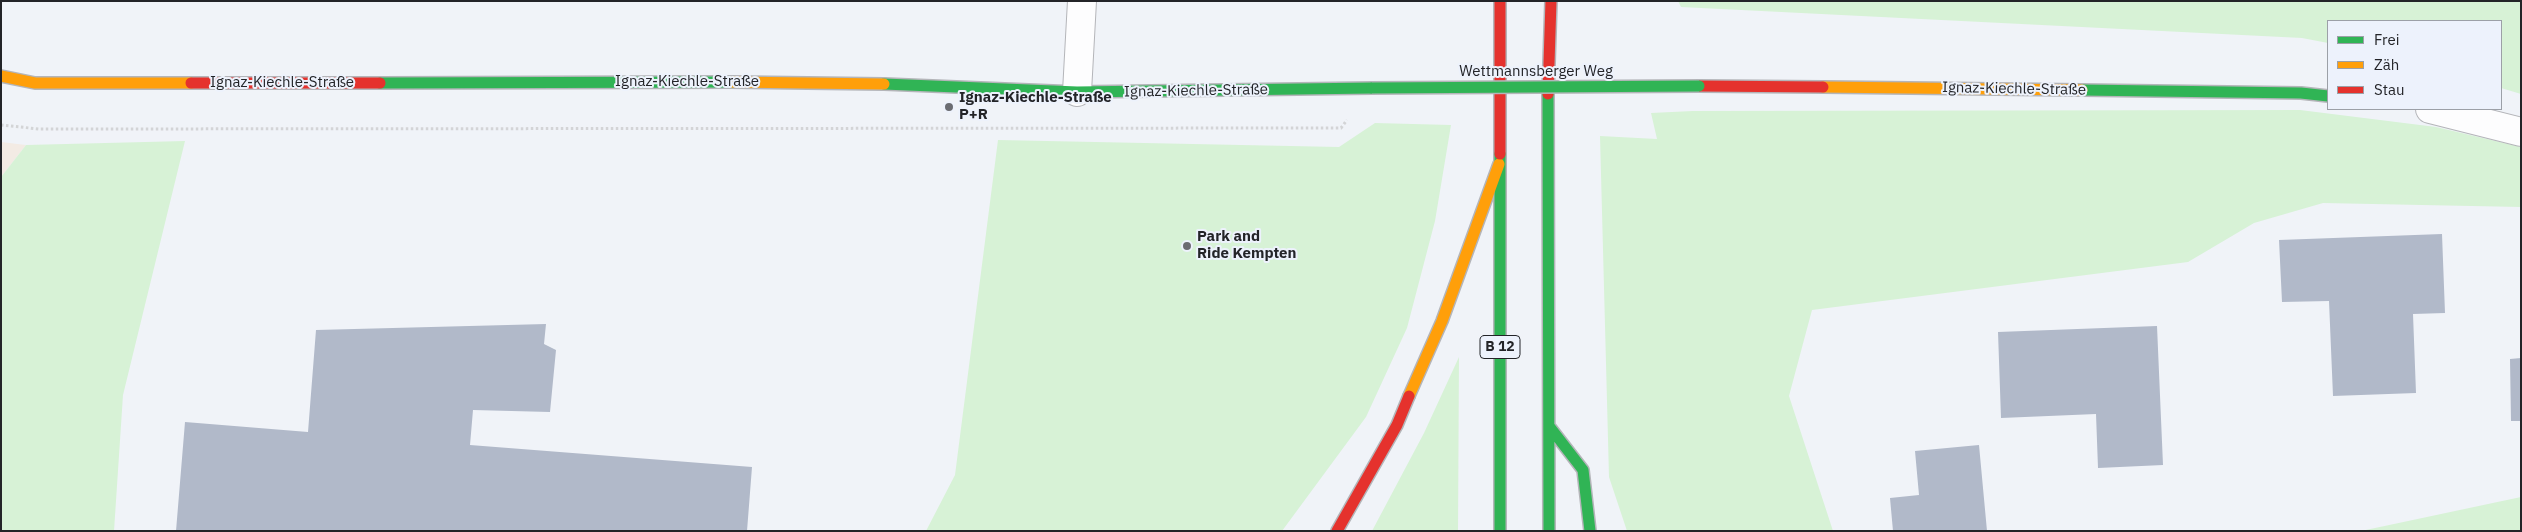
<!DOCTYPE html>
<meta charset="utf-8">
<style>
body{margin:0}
#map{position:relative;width:2522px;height:532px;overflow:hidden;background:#f0f3f8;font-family:"IBM Plex Sans",sans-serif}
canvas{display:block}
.frame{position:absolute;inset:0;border:2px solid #232428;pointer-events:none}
.legend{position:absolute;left:2327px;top:20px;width:175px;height:90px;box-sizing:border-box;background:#edf2fc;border:1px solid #9ca0a7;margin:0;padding:6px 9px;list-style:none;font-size:15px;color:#232428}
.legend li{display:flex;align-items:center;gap:10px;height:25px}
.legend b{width:25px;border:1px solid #9ca0a7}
</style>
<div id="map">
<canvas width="2522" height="532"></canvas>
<div class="frame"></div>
<ul class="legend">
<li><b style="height:6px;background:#30b455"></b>Frei</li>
<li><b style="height:6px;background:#ff9f0a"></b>Zäh</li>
<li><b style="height:6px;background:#e5322d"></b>Stau</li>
</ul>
</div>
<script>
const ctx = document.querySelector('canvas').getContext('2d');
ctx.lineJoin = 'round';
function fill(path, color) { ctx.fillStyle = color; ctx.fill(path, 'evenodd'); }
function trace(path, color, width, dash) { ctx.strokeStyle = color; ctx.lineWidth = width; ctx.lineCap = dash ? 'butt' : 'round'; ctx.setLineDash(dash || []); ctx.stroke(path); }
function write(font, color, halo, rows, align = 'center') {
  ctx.font = font + ' "IBM Plex Sans",sans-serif'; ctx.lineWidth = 4; ctx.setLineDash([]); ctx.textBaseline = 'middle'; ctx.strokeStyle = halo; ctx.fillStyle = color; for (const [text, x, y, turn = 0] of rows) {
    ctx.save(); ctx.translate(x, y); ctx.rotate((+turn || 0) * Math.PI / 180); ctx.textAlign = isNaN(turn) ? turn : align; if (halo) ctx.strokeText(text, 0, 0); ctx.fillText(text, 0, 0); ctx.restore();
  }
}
fill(new Path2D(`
 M1,142l25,3 -25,32z`), '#f3ebe4');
fill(new Path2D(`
 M1678,1h843v93l-20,-6v-67h-173v22l-26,-5 -621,-31z
 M2300,110l136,17 85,20v60l-198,-4 -69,20 -66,39 -376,48 -23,86 44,135h-206l-18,-54 -9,-341 57,3 -6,-26 42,-2z
 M1375,123l76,2 -16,96 -28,107 -41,89 -84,114h-356l29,-56 43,-335 341,7z
 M185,141l-62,254 -9,136h-113v-354l25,-32z
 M1459,357l-1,174h-86l52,-98z
 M2521,497v34h-160z`), '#d7f2d6');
fill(new Path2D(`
 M2442,234l3,79 -32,1 3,79 -83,3 -4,-95 -47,1 -3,-62z
 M546,324l-2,20 12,6 -6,62 -77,-2 -3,35 282,22 -5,64h-571l9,-109 123,10 8,-102z
 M2157,326l6,139 -65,3 -2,-54 -95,4 -3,-86z
 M2521,358v63h-10l-1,-62z
 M1979,445l8,86h-94l-3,-33 29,-3 -4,-44z`), '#b1b9c9');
const street = new Path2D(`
 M1077,92l5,-91
 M2430,109l91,23`);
const fast = new Path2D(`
 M380,83l351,-1
 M884,84l193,8 295,-4
 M2082,90l219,3 27,3
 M1548,94l1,437
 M1500,154v377
 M1549,426l34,44 7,61`);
const slow = new Path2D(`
 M1,76l34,7h156
 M731,82l153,2
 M1823,87l259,3
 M1409,396l33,-75 57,-157`);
const jam = new Path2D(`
 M1500,1v153
 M191,83h189
 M1699,86l124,1
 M1548,94l3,-93
 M1337,531l60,-106 12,-29`);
trace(street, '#b4b5b9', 30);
trace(fast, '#b4b5b9', 14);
trace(slow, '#b4b5b9', 14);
trace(jam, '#b4b5b9', 14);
trace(new Path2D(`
 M1,125l38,4 1302,-1 6,-8`), '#d3d4d6', 3, [2.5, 2.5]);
trace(street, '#fdfdfe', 28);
trace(fast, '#30b455', 11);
trace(slow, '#ff9f0a', 11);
trace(jam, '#e5322d', 11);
const fastBridge = new Path2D(`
 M1372,88l327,-2`);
trace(fastBridge, '#b4b5b9', 14, []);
trace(fastBridge, '#30b455', 11);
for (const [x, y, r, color] of [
 [949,107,5,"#6b6c71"],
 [1187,246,5,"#6b6c71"]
]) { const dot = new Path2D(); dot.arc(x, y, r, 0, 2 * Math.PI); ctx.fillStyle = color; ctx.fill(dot); trace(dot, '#edf2fc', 2); }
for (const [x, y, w] of [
 [1500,347,40]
]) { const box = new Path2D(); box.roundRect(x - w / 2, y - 11.5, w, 23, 4); ctx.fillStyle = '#edf2fc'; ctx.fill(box); trace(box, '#232428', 1); }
write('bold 14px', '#232428', null, [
 ["B 12",1500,347]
]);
write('15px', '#232428', '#edf2fc', [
 ["Wettmannsberger Weg",1536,72],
 ["Ignaz-Kiechle-Straße",687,82],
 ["Ignaz-Kiechle-Straße",282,83],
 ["Ignaz-Kiechle-Straße",2014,89,1],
 ["Ignaz-Kiechle-Straße",1196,91,-1]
]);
write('bold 15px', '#232428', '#edf2fc', [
 ["Ignaz-Kiechle-Straße",959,98],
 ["P+R",959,115],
 ["Park and",1197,237],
 ["Ride Kempten",1197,254]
], 'left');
</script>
